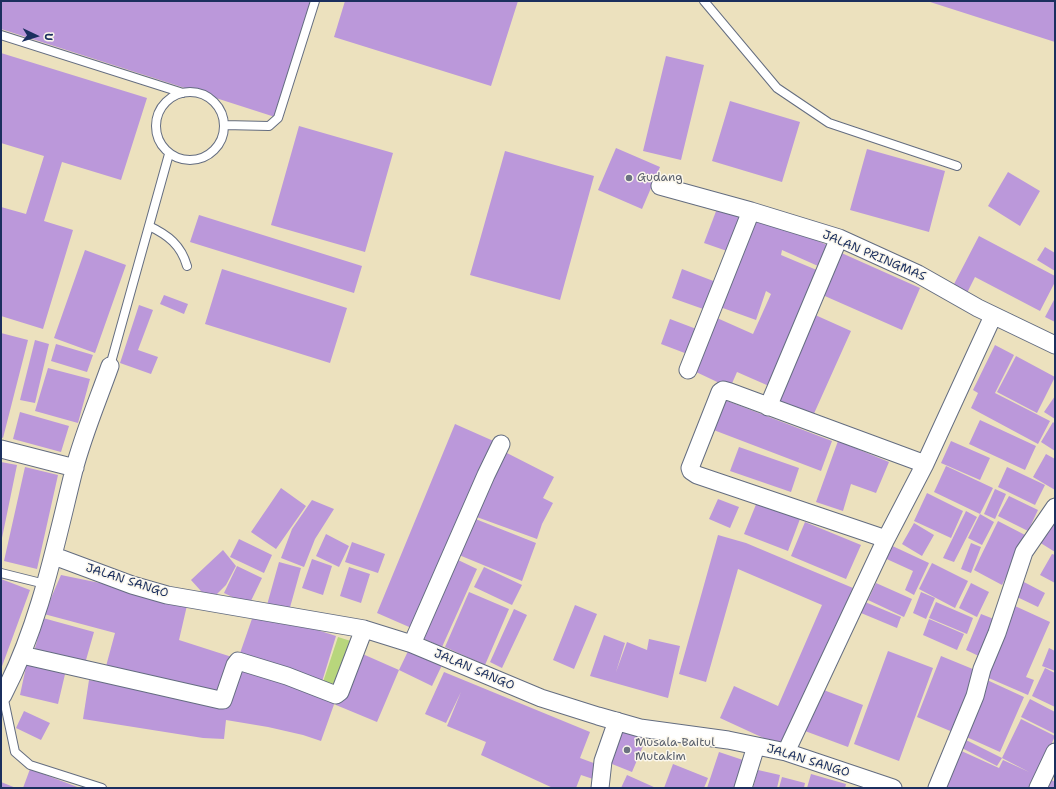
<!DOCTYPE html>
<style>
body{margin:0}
#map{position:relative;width:1056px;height:789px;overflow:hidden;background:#ece1be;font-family:"Shantell Sans",sans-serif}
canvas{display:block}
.frame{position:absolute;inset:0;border:2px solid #1b2f5e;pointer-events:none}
.north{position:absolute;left:16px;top:16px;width:40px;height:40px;-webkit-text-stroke:3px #fbf7ec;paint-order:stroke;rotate:94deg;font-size:11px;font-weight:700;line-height:16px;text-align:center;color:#1b2f5e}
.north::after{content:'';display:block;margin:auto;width:14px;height:18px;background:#1b2f5e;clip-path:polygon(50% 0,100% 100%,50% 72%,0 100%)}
</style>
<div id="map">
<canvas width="1056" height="789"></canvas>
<div class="frame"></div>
<div class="north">U</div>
</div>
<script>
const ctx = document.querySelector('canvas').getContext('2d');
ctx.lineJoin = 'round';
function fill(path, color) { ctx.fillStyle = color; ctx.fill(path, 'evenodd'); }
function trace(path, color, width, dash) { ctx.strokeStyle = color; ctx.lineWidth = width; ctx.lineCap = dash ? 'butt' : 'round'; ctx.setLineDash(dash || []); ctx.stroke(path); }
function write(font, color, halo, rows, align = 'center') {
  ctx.font = font + ' "Shantell Sans",sans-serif'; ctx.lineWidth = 3; ctx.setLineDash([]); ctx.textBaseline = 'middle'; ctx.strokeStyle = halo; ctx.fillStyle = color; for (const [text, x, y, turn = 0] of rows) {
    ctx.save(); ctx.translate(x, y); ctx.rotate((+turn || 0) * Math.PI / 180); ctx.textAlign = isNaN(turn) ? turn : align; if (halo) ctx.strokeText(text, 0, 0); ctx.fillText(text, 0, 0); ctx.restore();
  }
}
fill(new Path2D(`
 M338,637l16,5 -16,48 -16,-5z`), '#b8d67c');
fill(new Path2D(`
 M1,1h311l-37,116 -274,-88z
 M345,1h173l-27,85 -157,-49z
 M927,1h128v41z
 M1,53l146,45 -26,82 -59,-18 -18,59 29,9 -30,99 -42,-13v-109l25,7 18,-58 -43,-13z
 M666,56l38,9 -23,95 -38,-9z
 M730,101l70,21 -18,60 -70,-21z
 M299,126l94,27 -28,99 -94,-27z
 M616,148l44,19 -18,42 -44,-19z
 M867,149l78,22 -16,61 -79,-22z
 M505,151l89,25 -34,124 -90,-25z
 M1008,172l32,19 -20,35 -32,-20z
 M718,206l22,9 -13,36 -23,-8z
 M199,215l163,51 -8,27 -164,-51z
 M752,216l39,13 36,16 -9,21 -36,-16 -1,5 38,16 -50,115 -32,-14 -7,16 -36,-17 23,-53 36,16 18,-40 -5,-3 -10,29 -36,-13z
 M979,236l76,40v6l-15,29 -65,-34 -8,16 -14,-7z
 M1045,247l10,6v18l-18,-11z
 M85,250l41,15 -31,88 -41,-15z
 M837,251l83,37 -18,42 -84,-37z
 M222,269l125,39 -17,55 -125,-39z
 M682,269l34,13 -10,28 -34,-12z
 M164,295l24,9 -4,10 -24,-10z
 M1055,298v24l-10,-5z
 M139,305l14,5 -15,40 20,7 -7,17 -31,-11z
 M813,314l38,17 -39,87 -35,-16z
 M670,319l29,11 -9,25 -29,-11z
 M1,333l27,7 -25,98 -2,-1z
 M35,340l14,4 -14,59 -15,-3z
 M56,344l37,11 -6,17 -36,-11z
 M995,345l19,10 -19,38 55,28 -12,23 -67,-36 7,-15 -5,-3z
 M1016,356l39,21 -18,36 -40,-21z
 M48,368l42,11 -12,44 -43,-12z
 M1055,396v23l-11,-7z
 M722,399l110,42 -11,30 -110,-42z
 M20,412l49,14 -8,26 -48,-13z
 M980,420l56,26 -11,24 -56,-26z
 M1053,422l2,2v27l-14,-9z
 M455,424l43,19 -82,187 -39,-17z
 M838,441l51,21 -13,31 -25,-9 -8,27 -27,-9z
 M951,441l39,17 -10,22 -39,-17z
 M739,447l60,21 -8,24 -61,-21z
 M503,451l51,26 -11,21 10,5 -11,21 -5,15 -63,-23z
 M1046,454l9,5v31l-22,-13z
 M1,462l16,3 -15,73h-1z
 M946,466l47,22 -13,26 14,8 -12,23 -14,-7 12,-24 -46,-22z
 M25,467l33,8 -21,94 -33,-8z
 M1007,467l38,18 -10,20 -37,-18z
 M281,488l25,18 -30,43 -25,-17z
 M995,489l11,5 -11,25 -11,-5z
 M927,493l36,18 -12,27 -37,-17z
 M1009,496l29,14 -10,21 -30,-15z
 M718,499l21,8 -9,21 -21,-9z
 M312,500l22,9 -19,30 -11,28 -23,-9 11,-29z
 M757,502l43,17 -12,32 -44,-17z
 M966,511l11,6 -23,45 -11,-4z
 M473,518l63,25 -14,38 -63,-26z
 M998,521l29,15 -25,49 -28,-15z
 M1052,521l3,2v29l-16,-10z
 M805,522l56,23 -15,34 -55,-23z
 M914,523l20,12 -12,21 -20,-12z
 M326,534l23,12 -10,21 -23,-11z
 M718,535l28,8 107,45 -70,159 -63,-29 14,-32 44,20 44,-101 -84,-36 -32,113 -27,-8z
 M239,539l33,16 -8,18 -34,-16z
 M352,542l33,12 -7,19 -33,-11z
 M886,543l43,20 -15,32 -9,-5 8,-19 -33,-15z
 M971,543l10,4 -10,26 -10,-4z
 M223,550l13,16 -10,19 -16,16 -19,-21z
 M1052,554l3,1v28l-15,-8z
 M312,559l20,7 -9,29 -21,-7z
 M456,559l21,10 -35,78 -22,-10z
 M279,562l22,6 -12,43 -22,-6z
 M932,563l36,18 -13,27 -36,-19z
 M237,566l25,12 -13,27 -25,-12z
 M349,567l21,7 -9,29 -21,-7z
 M484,567l38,18 -10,20 -38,-18z
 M61,575l127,26 -9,39 56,18 -13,40 -117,-28 10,-37 -71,-19z
 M1,579l29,11 -29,79z
 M1022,581l23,12 -7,14 -23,-11z
 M876,583l36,16 -8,18 -36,-17z
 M971,583l18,9 -12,25 -18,-9z
 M469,592l40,17 -24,56 -40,-18z
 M921,592l14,6 -9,21 -13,-6z
 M865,602l36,15 -4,11 -36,-15z
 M936,602l37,16 -6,16 -38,-16z
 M575,605l22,9 -23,55 -21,-9z
 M1015,606l35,16 -24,55 8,3 -6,15 -44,-19z
 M514,609l13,6 -25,53 -12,-6z
 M254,613l20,3 62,20 -15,49 -83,-26z
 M981,614l18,7 -16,37 -17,-8z
 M43,618l51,14 -10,35 -50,-15z
 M929,619l35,15 -7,16 -34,-15z
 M604,635l21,8 -9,29 11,-30 20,8 2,-11 31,7 -12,52 -78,-22z
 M410,647l33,16 -11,23 -33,-16z
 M1049,648l6,3v20l-13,-5z
 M888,651l45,17 -34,93 -45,-17z
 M358,652l41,18 -22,52 -41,-17z
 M941,656l39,16 -25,61 -38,-16z
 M27,662l39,8 -8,34 -38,-9z
 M1045,668l10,5v34l-23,-11z
 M234,671l20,1 83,24 -16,45 -18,-6 -35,-8 -42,-7 -2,19 -21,-1 -120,-19 6,-39 140,23z
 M444,672l146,60 -10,26 19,7 -6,14 -12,-4 -5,13h-23l-72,-33 5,-13 -39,-16 14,-34 -15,31 -21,-9z
 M987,680l37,17 -24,55 -38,-17z
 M821,689l42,16 -15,42 -43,-16z
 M1030,699l25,13v22l-34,-17z
 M24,711l26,12 -9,17 -25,-12z
 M1021,719l34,17 -23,52h-92l17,-39 42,19 4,-8 26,12 -27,-14z
 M621,729l25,10 -14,33 -25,-10z
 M962,738l40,20 -5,8 -39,-20z
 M719,752l27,9 -8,27h-31z
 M673,764l35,14 -4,10h-40z
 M30,769l50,19h-57z
 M758,770l22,5 -3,13h-24z
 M811,774l35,10 -1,4h-38z
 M627,775l29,13h-35z
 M782,777l23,6 -1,5h-25z
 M1050,779l5,3v6h-10z
 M1,782l15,6h-15z`), '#bb98da');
const service = new Path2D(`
 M704,1l73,87 52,35 128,43
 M1,35l182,58
 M156 126a34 34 0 1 1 68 0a34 34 0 1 1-68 0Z
 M224,125l45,1 9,-8 37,-117
 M149,226c19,9 32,19 38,40
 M110,366l59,-212
 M1,573l44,11
 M3,695l12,57 15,13 72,23`);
const minor = new Path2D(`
 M660,186l91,25 88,27 79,36 60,34 77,37
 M688,370l63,-159
 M768,407l71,-169
 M1,449l74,19
 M886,539l-189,-64 -6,-4 -1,-3 30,-76 3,-2 7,2 195,72
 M54,556l78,29 35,10 197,34 48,15 129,54 57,18 42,12 88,12 58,12 107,36
 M412,644l74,-169 15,-31
 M22,655l198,45h3l12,-35 3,-4 49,15 49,19 4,-3 24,-63
 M1,695h2c37,-71 52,-149 71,-225 9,-35 24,-70 36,-104
 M786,752l100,-213 39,-75 68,-148
 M600,788l3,-27 14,-40
 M743,788l13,-42
 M937,788l38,-92 7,-27 15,-36 27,-81 31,-45
 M1038,788l17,-36`);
trace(service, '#646d80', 10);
trace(minor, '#646d80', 19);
trace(service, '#fff', 8);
trace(minor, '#fff', 17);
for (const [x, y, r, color] of [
 [629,178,4,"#6b7280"],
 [627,750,4,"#6b7280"]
]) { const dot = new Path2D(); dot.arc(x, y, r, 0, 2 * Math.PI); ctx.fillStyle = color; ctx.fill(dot); trace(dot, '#fbf7ec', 1.5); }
write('12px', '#5b616d', '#fbf7ec', [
 ["Gudang",637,178],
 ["Musala Baitul",635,743],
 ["Mutakim",635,757]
], 'left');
write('12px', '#1b2f5e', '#fbf7ec', [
 ["JALAN PRINGMAS",874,256,23],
 ["JALAN SANGO",127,581,18],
 ["JALAN SANGO",474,670,23],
 ["JALAN SANGO",808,761,17]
]);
</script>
